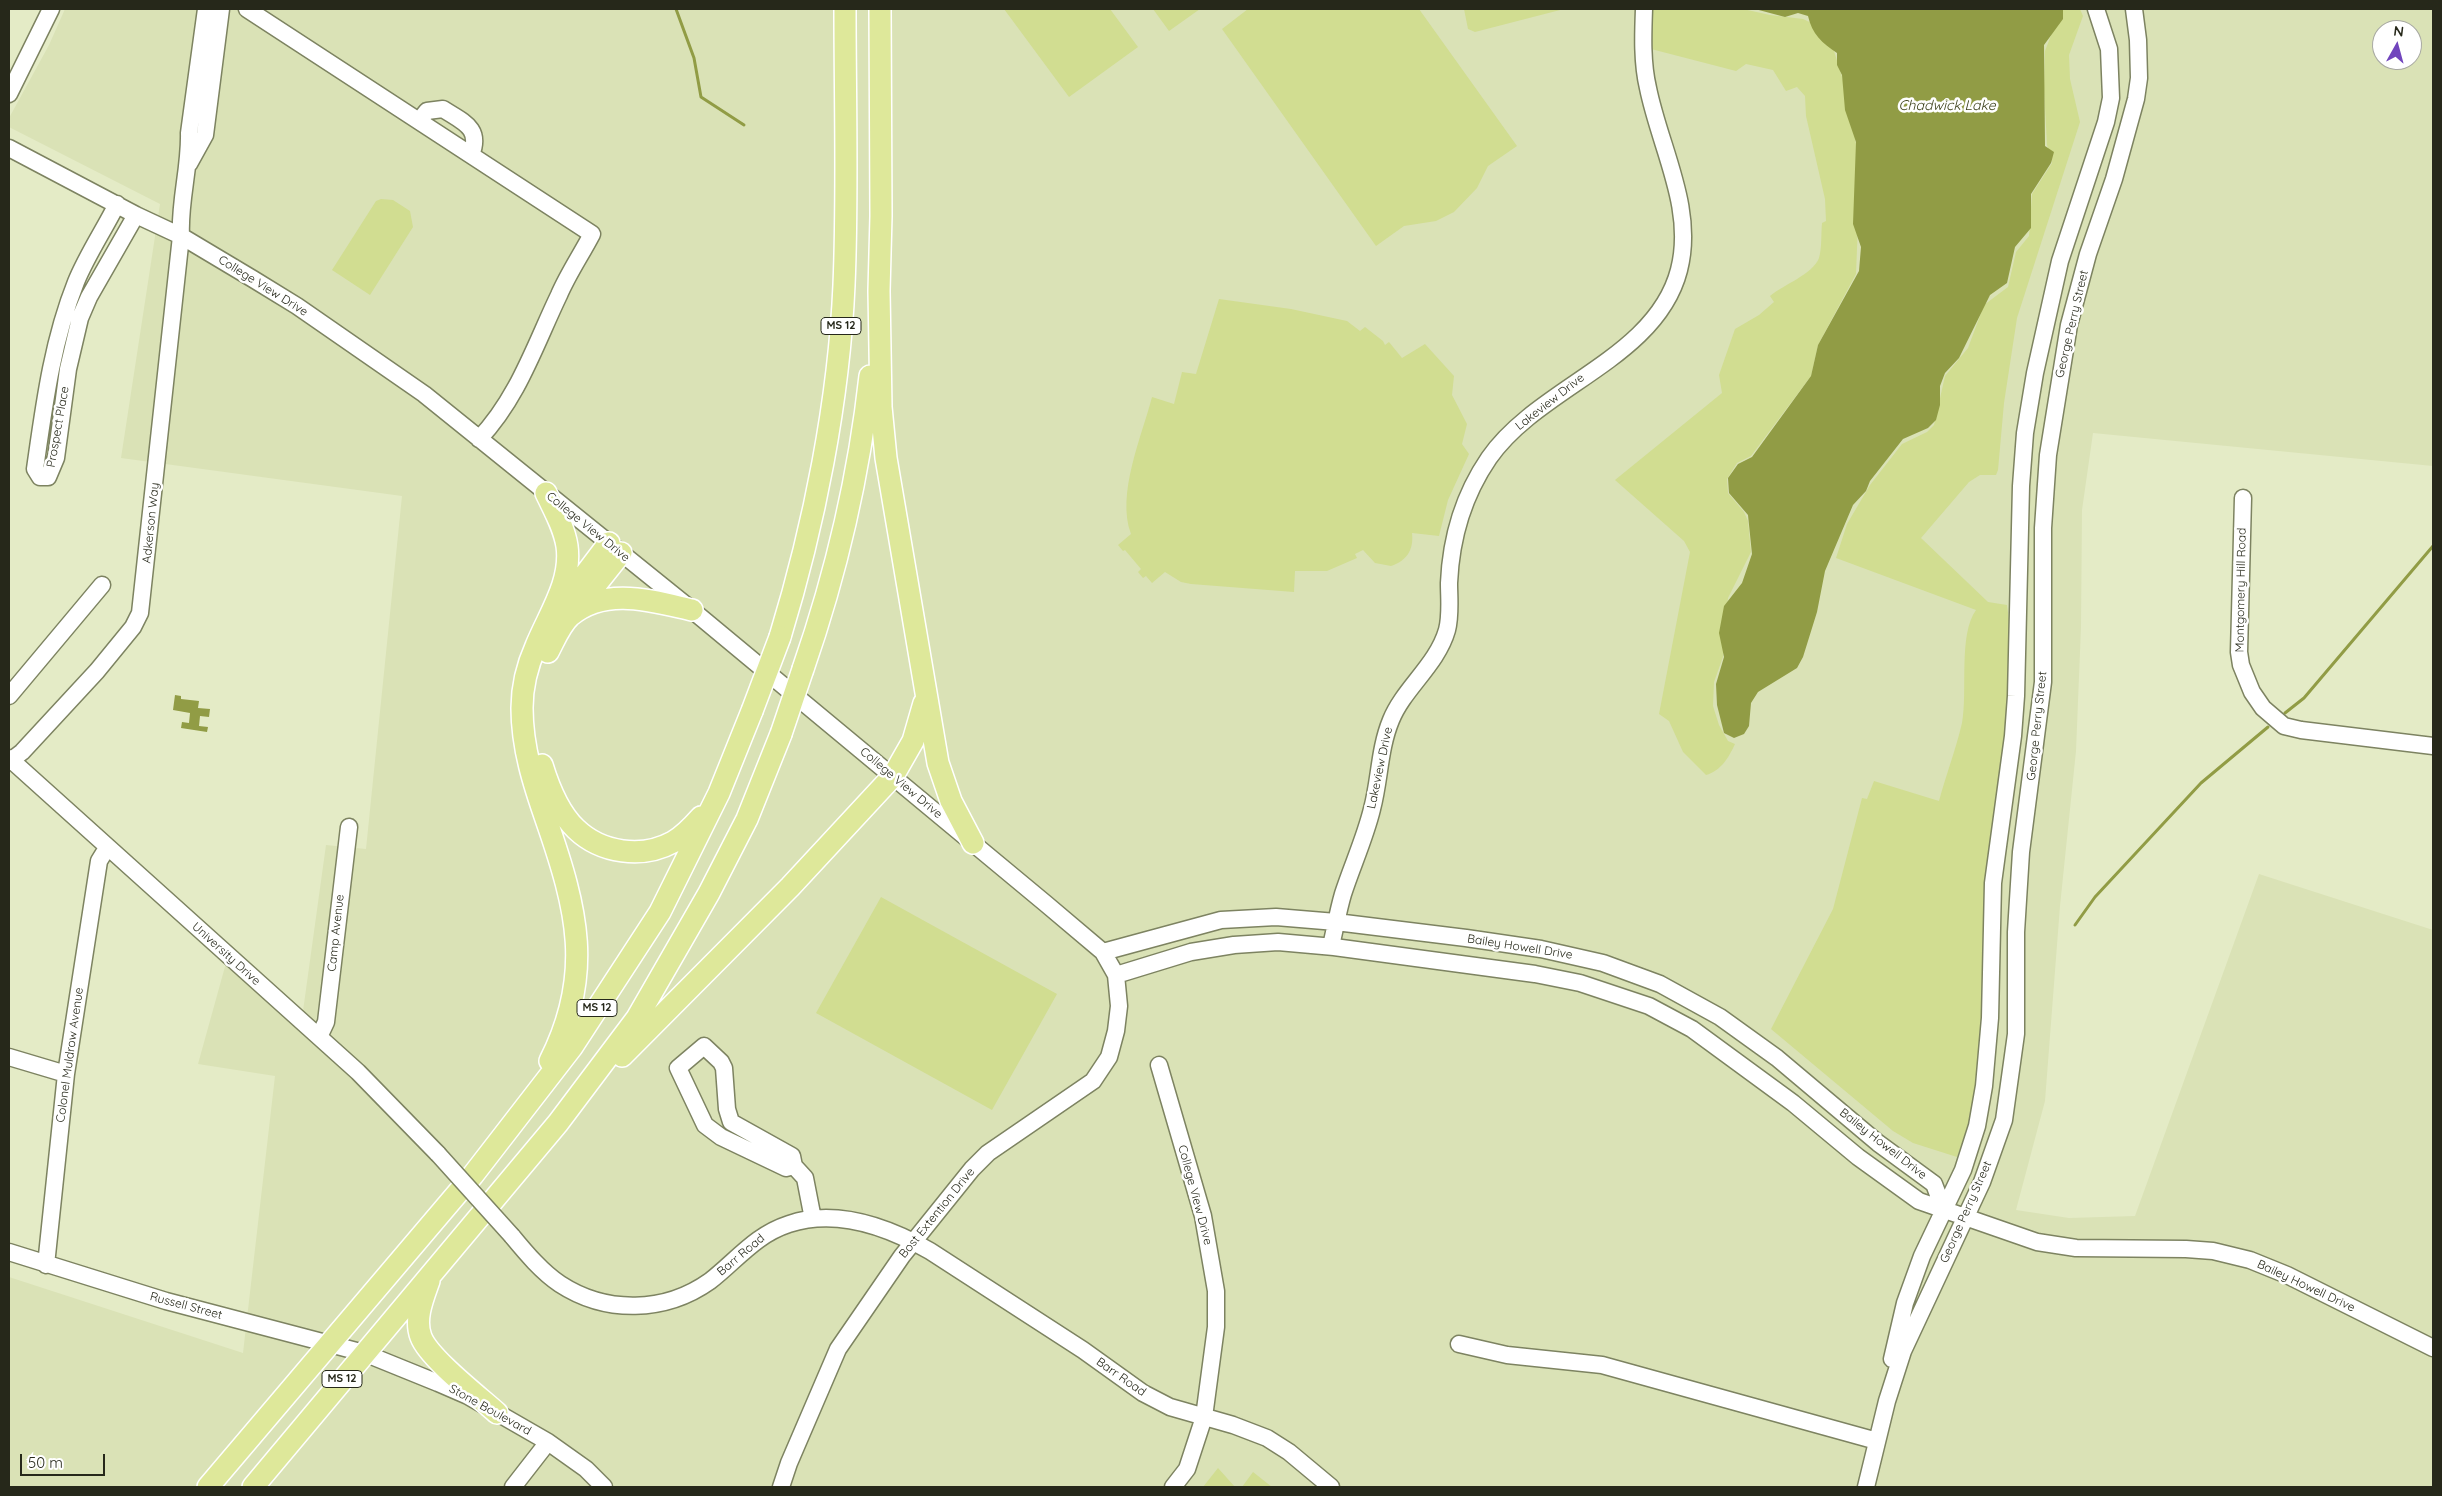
<!DOCTYPE html>
<style>
body{margin:0}
#map{position:relative;width:2442px;height:1496px;overflow:hidden;background:#e4ebc6;font-family:Quicksand,sans-serif}
canvas{display:block}
.frame{position:absolute;inset:0;border:10px solid #26281a;pointer-events:none}
.north{position:absolute;left:2372px;top:20px;width:50px;height:50px;box-sizing:border-box;background:#fff;border:1px solid #a8a9a3;border-radius:50%;rotate:7deg;font-size:14px;font-weight:700;line-height:20px;text-align:center;color:#26281a}
.north::after{content:'';display:block;margin:auto;width:18px;height:22px;background:#7145bd;clip-path:polygon(50% 0,100% 100%,50% 72%,0 100%)}
.scale{position:absolute;left:20px;top:1454px;width:85px;height:22px;box-sizing:border-box;border:2px solid #26281a;border-top:0;padding-left:6px;font-size:15px;line-height:18px;white-space:nowrap;color:#26281a;-webkit-text-stroke:4px #fff;paint-order:stroke}
</style>
<div id="map">
<canvas width="2442" height="1496"></canvas>
<div class="frame"></div>
<div class="north">N</div>
<div class="scale">50 m</div>
</div>
<script>
const ctx = document.querySelector('canvas').getContext('2d');
ctx.lineJoin = 'round';
function fill(path, color) { ctx.fillStyle = color; ctx.fill(path, 'evenodd'); }
function trace(path, color, width, dash) { ctx.strokeStyle = color; ctx.lineWidth = width; ctx.lineCap = dash ? 'butt' : 'round'; ctx.setLineDash(dash || []); ctx.stroke(path); }
function write(font, color, halo, rows, align = 'center') {
  ctx.font = font + ' Quicksand,sans-serif'; ctx.lineWidth = 5; ctx.setLineDash([]); ctx.textBaseline = 'middle'; ctx.strokeStyle = halo; ctx.fillStyle = color; for (const [text, x, y, turn = 0] of rows) {
    ctx.save(); ctx.translate(x, y); ctx.rotate((+turn || 0) * Math.PI / 180); ctx.textAlign = isNaN(turn) ? turn : align; if (halo) ctx.strokeText(text, 0, 0); ctx.fillText(text, 0, 0); ctx.restore();
  }
}
fill(new Path2D(`
 M65,9h2368v457l-340,-33 -11,77 -1,117 -5,124 -16,155 -15,195 -29,109 53,8 66,-2 124,-342 174,56v557h-2424v-210l234,76 32,-277 -77,-12 33,-119 72,66 23,-166 40,4 36,-353 -281,-38 39,-254 -151,-77v-9l40,-73zM2382,30h30v30h-30z`), '#dae2b6');
fill(new Path2D(`
 M1004,9h106l28,38 -69,50z
 M1153,9h47l-31,22z
 M1248,9h171l98,137 -29,20 -11,22 -23,24 -18,9 -32,5 -28,20 -154,-217z
 M1464,9h100l-89,23 -7,-3z
 M1652,9h91l27,6 33,4 15,7 12,12 21,68 9,69 -4,99 -38,71 -7,31 -60,80 -14,7 -10,16 1,14 16,19 4,9 3,31 -23,46 -5,59 -9,25 -1,24 6,19 9,16 7,3c-6,13 -14,27 -29,31l-23,-23 -14,-31 -10,-7 31,-162 -6,-11 -69,-61 107,-87 -3,-18 16,-46 24,-14 15,-13 -4,-6c13,-11 43,-22 49,-38 3,-10 2,-25 3,-35l4,-2 -1,-22 -19,-83 -1,-20 -8,-9 -11,4 -13,-21 -27,-6 -10,7 -85,-22z
 M2061,9h19l3,7 -14,39 1,24 10,43 -63,196 -13,85 -6,67 -2,5h-16l-11,7 -48,56 67,64 19,3c14,86 -11,171 -19,256 -7,68 0,137 -8,204 -3,32 -12,62 -23,92l-44,-14 -20,-12 -122,-102 62,-120 29,-111 5,1 7,-18 65,20c7,-26 17,-52 23,-78 6,-32 -4,-88 14,-113l-140,-52 11,-34 23,-39 32,-41 25,-12 7,-7 11,-49 23,-28 16,-43 24,-18 8,-35 13,-16 3,-42 20,-31 -5,-18 -3,-57 1,-37z
 M381,199l12,1 17,11 3,16 -43,68 -38,-25 44,-69z
 M1219,299l72,10 56,12 13,10 5,-4 18,14 2,4 4,-3 13,16 23,-14 29,32 -2,19 15,29 -5,20 7,10 -21,46 -9,36 -27,-3c2,16 -5,28 -21,33l-16,-3 -12,-13 -8,4 2,4 -30,13h-32l-1,21 -103,-8 -10,-2 -16,-10 -13,11 -6,-7 -3,2 -5,-6 3,-3 -16,-19 -2,1 -5,-6 13,-11c-15,-40 11,-98 21,-137l22,7 8,-32 14,2z
 M881,897l176,97 -65,116 -176,-97z
 M1218,1468l17,19h-32z
 M1253,1472l19,15h-30z`), '#d1dd91');
fill(new Path2D(`
 M1755,9h308v10l-19,26 1,101 9,6 -3,11 -20,31v34l-16,19 -8,36 -17,12 -31,63 -14,15 -5,13v19l-4,15 -8,8 -25,11 -33,42 -4,10 -13,14 -28,66 -8,41 -14,45 -6,11 -39,24 -7,11 -2,23 -5,8 -10,4 -10,-5 -7,-28 -1,-21 8,-27 -5,-24 5,-27 18,-23 10,-29 -4,-39 -19,-22 -1,-15 10,-14 14,-7 59,-81 7,-31 41,-74 2,-24 -8,-23 3,-82 -11,-32 -3,-35 -5,-10v-12c-15,-10 -25,-19 -29,-37l-10,-3 -13,4z
 M175,695l6,1v3l18,2 -1,7 12,1 -1,8 -9,-1 -1,10 9,1 -1,5 -26,-4 1,-6 7,1 1,-10 -17,-3z`), '#919c45');
trace(new Path2D(`
 M676,9l18,49 7,39 43,28
 M2285,713l19,-15 129,-152
 M2075,925l20,-28 106,-114 67,-56`), '#919c45', 3);
const minor = new Path2D(`
 M247,9l345,225c-11,21 -24,40 -33,61 -24,50 -41,103 -80,144
 M9,94l42,-85
 M419,121l8,-10 16,-2c20,13 39,19 28,46
 M9,148l127,67 45,21 72,43 44,27 127,88 268,216 353,293 58,49 13,23 3,31 -3,25 -7,26 -16,24 -105,72 -16,16 -70,87 -64,93 -49,114 -8,24
 M189,164l16,-29 16,-126
 M117,204c-13,26 -30,51 -41,78 -24,60 -32,124 -41,187l5,8h8l8,-19 12,-89 12,-51 9,-21 47,-82
 M2243,498l-4,154 2,13 11,27 11,16 21,18 17,4 132,16
 M9,696l93,-111
 M9,758l349,314 80,82
 M9,762l13,-10 75,-81 36,-44 7,-14 41,-377c-2,-34 9,-68 8,-103l17,-124
 M1331,946c4,-17 7,-35 12,-52 9,-28 22,-56 29,-85 8,-30 7,-60 19,-89 13,-32 46,-55 56,-90 4,-15 2,-32 2,-47 2,-46 14,-87 40,-125 50,-72 167,-99 190,-188 16,-62 -19,-122 -31,-182 -6,-25 -5,-53 -4,-79
 M1103,952l118,-32 55,-3 60,5 130,16 75,11 62,14 57,21 60,33 57,41 101,85 56,41 9,24
 M1116,975l75,-23 43,-7 44,-3 56,5 201,27 45,9 69,23 43,23 101,74 65,54 61,44 118,41 39,6 110,1 27,2 37,9 37,15 146,73
 M319,1037l7,-15 23,-195
 M9,1057l57,17
 M1159,1065l44,151 13,75v36l-12,90 -17,52 -14,18
 M794,1166l-8,2 -65,-31 -16,-12 -27,-57 26,-22 17,16 3,6 3,41 4,13 61,34 2,10 11,12 8,41
 M512,1236c14,17 30,36 48,48 46,30 105,29 150,-3 27,-21 45,-46 79,-57 48,-16 99,3 141,27l153,99 60,43 27,14 63,18 34,13 22,14 42,35
 M9,1252l157,49 198,52 74,30 30,13 80,46 38,27 18,18
 M46,1265l20,-191 33,-213 8,-13
 M1459,1344l48,11 95,10 275,76
 M1892,1359l13,-56 17,-47 41,-86 14,-44 7,-40 6,-68 3,-135 20,-147 3,-40 5,-210 4,-53 10,-60 25,-112 46,-139 5,-24 -2,-49 -13,-40
 M513,1487l35,-45
 M1866,1487l21,-86 16,-50 79,-169 22,-62 12,-86v-102l5,-80 22,-170v-154l5,-73 21,-130 19,-71 26,-75 22,-80 3,-21 -1,-38 -4,-31`);
const major = new Path2D(`
 M880,9l1,207 -2,75 2,116 5,51 52,305 13,38 22,42
 M546,493c8,17 18,34 21,53 5,36 -18,68 -31,100 -9,20 -14,41 -14,62 0,40 12,77 25,114 30,87 47,152 3,239
 M586,597l35,-44
 M562,605l47,-62
 M780,637c34,-111 59,-236 64,-352 4,-92 1,-184 1,-276
 M548,652c6,-11 12,-27 22,-36 35,-30 82,-15 122,-6
 M803,669c33,-95 56,-193 67,-293
 M542,765c7,23 17,48 34,64 25,24 66,30 97,13 11,-6 20,-16 28,-25
 M622,1056l168,-169 103,-111 20,-35 11,-38
 M429,1281c-6,17 -15,38 -8,56 8,21 57,59 76,76
 M208,1487l265,-312 99,-128 88,-135 59,-119 33,-82
 M253,1487l305,-364 79,-105 72,-125 38,-74 34,-85`);
trace(minor, '#7d8361', 19);
trace(major, '#fff', 24);
trace(minor, '#fff', 16);
trace(major, '#dee89a', 21);
const minorBridge = new Path2D(`
 M438,1154l74,82`);
const majorBridge = new Path2D(`
 M752,711l28,-74
 M781,734l22,-65`);
trace(minorBridge, '#7d8361', 19, []);
trace(majorBridge, '#fff', 24, []);
trace(minorBridge, '#fff', 16);
trace(majorBridge, '#dee89a', 21);
for (const [x, y, w] of [
 [841,326,40],
 [597,1008,40],
 [342,1379,40]
]) { const box = new Path2D(); box.roundRect(x - w / 2, y - 8.5, w, 17, 4); ctx.fillStyle = '#fff'; ctx.fill(box); trace(box, '#26281a', 1); }
write('bold 11px', '#26281a', null, [
 ["MS 12",841,326],
 ["MS 12",597,1008],
 ["MS 12",342,1379]
]);
write('12px', '#26281a', '#fff', [
 ["College View Drive",263,286,32],
 ["George Perry Street",2072,324,-77],
 ["Lakeview Drive",1550,402,-38],
 ["Prospect Place",58,427,-80],
 ["Adkerson Way",151,523,-84],
 ["College View Drive",588,527,39],
 ["Montgomery Hill Road",2241,590,-89],
 ["George Perry Street",2037,726,-84],
 ["Lakeview Drive",1380,768,-78],
 ["College View Drive",901,783,40],
 ["Camp Avenue",336,933,-84],
 ["Bailey Howell Drive",1520,947,9],
 ["University Drive",226,954,42],
 ["Colonel Muldrow Avenue",70,1055,-82],
 ["Bailey Howell Drive",1883,1144,38],
 ["College View Drive",1195,1195,75],
 ["George Perry Street",1966,1212,-66],
 ["Bost Extention Drive",937,1213,-51],
 ["Barr Road",741,1255,-40],
 ["Bailey Howell Drive",2306,1286,25],
 ["Russell Street",186,1306,15],
 ["Barr Road",1121,1377,35],
 ["Stone Boulevard",490,1410,29]
]);
write('italic 14px', '#3c411c', '#fff', [
 ["Chadwick Lake",1947,106]
]);
</script>
